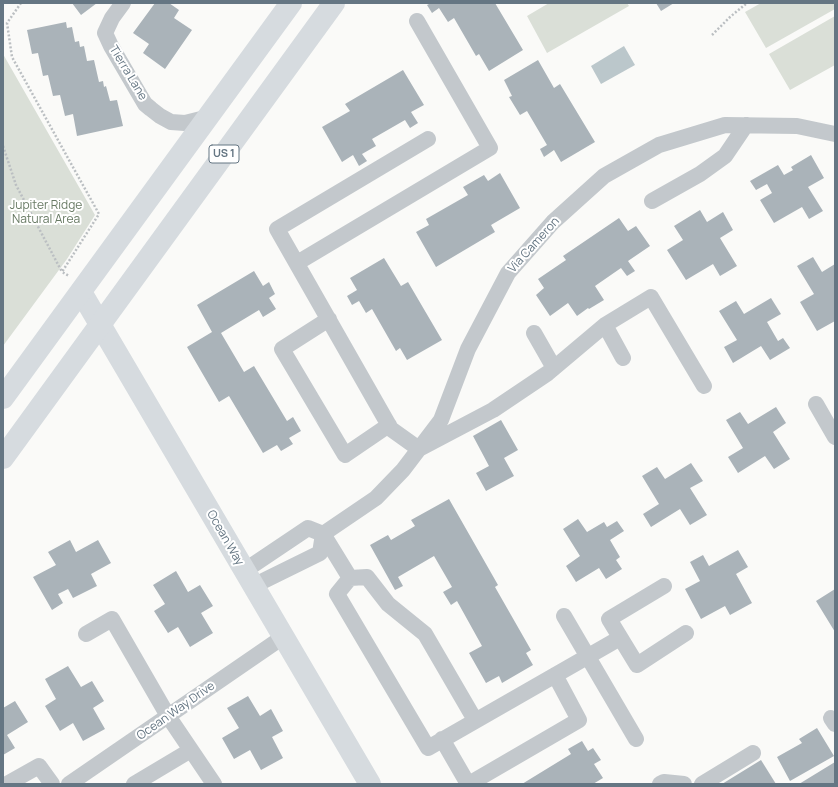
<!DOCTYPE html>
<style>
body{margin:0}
#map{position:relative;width:838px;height:787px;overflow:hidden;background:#fafaf8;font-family:Manrope,sans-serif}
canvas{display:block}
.frame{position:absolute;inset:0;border:4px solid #657683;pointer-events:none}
</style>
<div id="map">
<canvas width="838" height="787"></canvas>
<div class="frame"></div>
</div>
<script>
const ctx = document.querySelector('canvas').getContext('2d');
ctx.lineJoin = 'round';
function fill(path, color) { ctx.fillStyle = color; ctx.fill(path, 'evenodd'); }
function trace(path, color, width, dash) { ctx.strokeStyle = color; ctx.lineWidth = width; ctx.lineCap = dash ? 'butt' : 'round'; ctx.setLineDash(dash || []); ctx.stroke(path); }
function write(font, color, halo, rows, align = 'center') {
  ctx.font = font + ' Manrope,sans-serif'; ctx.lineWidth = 4; ctx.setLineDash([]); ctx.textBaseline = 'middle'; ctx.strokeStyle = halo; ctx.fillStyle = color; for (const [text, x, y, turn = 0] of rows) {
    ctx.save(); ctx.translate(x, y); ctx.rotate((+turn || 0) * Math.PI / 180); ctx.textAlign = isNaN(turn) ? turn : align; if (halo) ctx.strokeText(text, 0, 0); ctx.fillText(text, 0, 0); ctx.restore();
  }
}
fill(new Path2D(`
 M549,3h78l2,3 -82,47 -20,-37z
 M761,3h74v6l-69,39 -21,-36z
 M835,16v49l-45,25 -21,-36z
 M3,54l92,161 -28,44 -64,87z`), '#dadfd7');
fill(new Path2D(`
 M624,46l11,19 -34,19 -10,-18z`), '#bbc7cb');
fill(new Path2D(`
 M72,3h25l-16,12z
 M155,3h14l10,7 -5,8 18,12 -27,39 -22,-16 6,-9 -16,-11z
 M431,3h64l28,47 -34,21 -10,-17 -3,2 -22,-38 -6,4 -9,-14 -7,5 -5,-8z
 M656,3h18l-13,8z
 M66,22l1,6 5,-1 3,15 4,-1 1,6 4,-1 3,15 7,-1 5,22 4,-1 1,6 2,-1 4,15 7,-1 6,26 -46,10 -4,-22 -8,2 -5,-21 -7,1 -5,-21 -5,1 -5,-23 -6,1 -5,-24z
 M538,60l16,28 6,-4 35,58 -34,20 -7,-12 -10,7 -4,-8 7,-4 -20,-34 -7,4 -11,-18 3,-1 -8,-16z
 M403,70l21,35 -13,7 7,11 -8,5 -5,-8 -33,19 4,7 -14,8 5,7 -8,5 -6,-11 -11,7 -20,-35 28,-16 -5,-7z
 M811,155l13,23 -16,9 15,24 -14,8 -7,-12 -28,16 -14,-23 12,-7 -5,-9 -11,6 -6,-9 28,-16 6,10 9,-5 -2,-3z
 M500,173l20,35 -29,17 4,7 -59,35 -20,-35 13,-7 -3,-6 42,-24 -5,-8 21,-12 4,6z
 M700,210l7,12 16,-10 10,18 -13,8 17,28 -17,10 -7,-12 -27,16 -19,-30 16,-10 -9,-14z
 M619,218l9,13 8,-5 14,20 -22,15 7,10 -8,5 -6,-8 -26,18 9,14 -15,9 -1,-1 -11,8 -9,-13 -18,13 -14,-21 8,-7 -6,-9 28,-19 -3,-4z
 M813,257l9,15 13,-8v57l-18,10 -17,-29 14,-8 -17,-28z
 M384,258l17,28 7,-4 34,58 -35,20 -7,-12 -4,3 -24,-42 -6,4 -7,-12 -7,4 -5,-9 10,-6 -7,-12z
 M254,271l9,15 6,-4 6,12 -6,4 7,11 -13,8 -4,-7 -38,23 23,39 10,-6 33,55 6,-4 8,14 -12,7 4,6 -12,7 -4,-6 -14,8 -34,-57 -10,6 -32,-55 25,-15 -15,-27z
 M771,298l10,16 -14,8 11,19 5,-3 7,10 -20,12 -9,-14 -28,17 -9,-16 13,-7 -18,-29 17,-10 8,13z
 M776,407l10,16 -13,9 17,27 -16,10 -9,-13 -27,17 -10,-16 15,-9 -17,-28 14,-8 8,12z
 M501,420l17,30 -14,8 10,18 -28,15 -10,-18 13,-7 -16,-30z
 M691,463l12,18 -13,7 17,27 -17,10 -10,-16 -29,18 -8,-13 16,-10 -17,-28 15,-9 8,12z
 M449,499l49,86 -3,2 36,63 -5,3 7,12 -31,18 -3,-7 -13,7 -17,-30 13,-7 -25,-45 -6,4 -8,-13 9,-5 -18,-31 -36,21 5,9 -8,4 -25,-45 18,-10 3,5 24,-14 -4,-6z
 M578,519l9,13 17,-10 3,5 10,-6 7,10 -14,9 10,17 -4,3 6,9 -16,10 -7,-11 -23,14 -10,-16 14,-10 -17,-27z
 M70,540l6,12 22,-12 13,23 -20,11 6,12 -24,12 -5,-9 -10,5 5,9 -11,7 -19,-33 23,-12 -8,-13z
 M738,550l10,17 -12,7 16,29 -22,12 -5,-9 -24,13 -16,-30 15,-8 -10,-19 13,-7 6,11z
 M176,571l12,21 12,-7 13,21 -12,7 12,20 -23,14 -12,-20 -10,6 -14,-22 11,-7 -12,-19z
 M835,589v43l-19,-31z
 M68,666l13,21 11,-6 12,20 -11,7 12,21 -22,12 -10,-18 -13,8 -15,-25 11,-7 -11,-20z
 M248,696l12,20 11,-7 12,22 -11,6 11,21 -22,12 -11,-20 -16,9 -12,-21 17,-10 -12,-20z
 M15,701l13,21 -21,13 8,13 -12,7v-47z
 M817,728l17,28 -44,25 -13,-24 25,-14 -3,-4z
 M582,741l6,10 5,-3 8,12 -7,4 9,14 -10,6h-71l49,-30 -3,-5z
 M761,760l15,24h-54z
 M835,762v22h-36z`), '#aab3b9');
trace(new Path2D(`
 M21,3l-14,20 5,34 87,157 -37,58 7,4
 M712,35l18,-18 17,-14
 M3,146l13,39 46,87`), '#bbbfc2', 2.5, [2, 2]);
trace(new Path2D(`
 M123,3l-11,15 -7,15 6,13 34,58 6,5 9,7 11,6 14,1 24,-6
 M428,139l-151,90 114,200 28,20 74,-39 55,-37 57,-48 46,-28 53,89
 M652,201l48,-27 25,-18 21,-31
 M297,263l193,-115 -73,-127
 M329,319l-47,30 63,106 44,-30
 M605,325l18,33
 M534,333l20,35
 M816,404l19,33
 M244,571l64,-43 15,6 -3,19 -67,33
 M350,578l-13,16 91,154 192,-110
 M664,586l-55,33 28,46 49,-32
 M564,616l72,123
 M86,634l26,-15 56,97 46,68
 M831,718l4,6
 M475,720l-50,-86 -37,-30 -21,-27 -17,1 -27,-44 53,-36 27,-28 38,-50 27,-71 40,-76 45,-51 51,-46 55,-31 66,-20 72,1 38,8
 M442,739l26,45
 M7,784l32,-18 13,18
 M69,784l214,-147
 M134,784l57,-34
 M469,784l110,-64 -24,-45
 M660,784l4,-2 20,2
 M702,784l51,-31`), '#c3c8cc', 16);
trace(new Path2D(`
 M81,292l289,492`), '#d6dbdf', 22);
trace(new Path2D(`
 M3,398l288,-395
 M3,458l331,-455`), '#d6dbdf', 22);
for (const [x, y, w] of [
 [224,154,30]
]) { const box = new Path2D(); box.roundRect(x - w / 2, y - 9, w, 18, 3); ctx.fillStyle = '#fff'; ctx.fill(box); trace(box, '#657683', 1); }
write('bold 11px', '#657683', null, [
 ["US 1",224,154]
]);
write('12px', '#657683', '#fff', [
 ["Tierra Lane",128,73,59],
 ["Via Cameron",534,245,-48],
 ["Ocean Way",225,538,60],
 ["Ocean Way Drive",176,711,-35]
]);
write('12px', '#687a64', '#fff', [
 ["Jupiter Ridge",46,206],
 ["Natural Area",46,220]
]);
</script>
